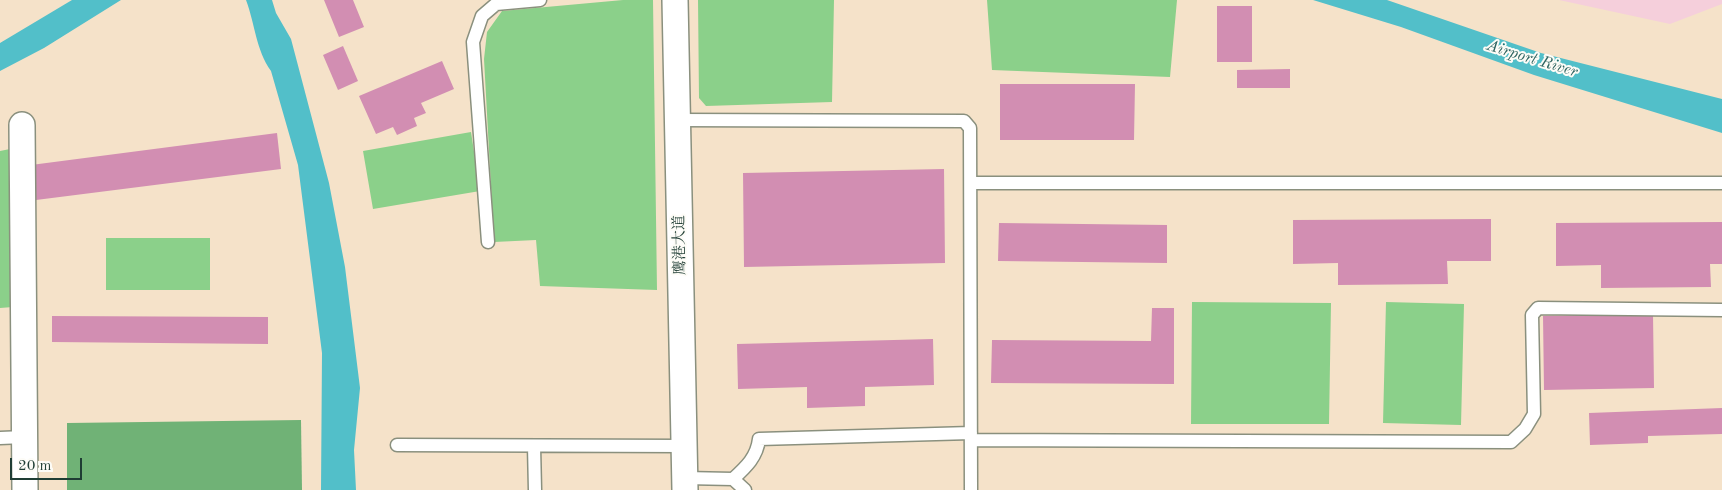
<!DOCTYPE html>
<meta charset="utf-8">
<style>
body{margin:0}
#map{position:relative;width:1722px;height:490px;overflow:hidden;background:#f5e2c9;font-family:"Old Standard TT",serif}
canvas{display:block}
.scale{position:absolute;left:10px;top:458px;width:72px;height:22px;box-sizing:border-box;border:2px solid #1f3d34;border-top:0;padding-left:6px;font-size:15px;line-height:18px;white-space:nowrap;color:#1f3d34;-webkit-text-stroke:4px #fdfcf7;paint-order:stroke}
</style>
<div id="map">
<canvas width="1722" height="490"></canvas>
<div class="scale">20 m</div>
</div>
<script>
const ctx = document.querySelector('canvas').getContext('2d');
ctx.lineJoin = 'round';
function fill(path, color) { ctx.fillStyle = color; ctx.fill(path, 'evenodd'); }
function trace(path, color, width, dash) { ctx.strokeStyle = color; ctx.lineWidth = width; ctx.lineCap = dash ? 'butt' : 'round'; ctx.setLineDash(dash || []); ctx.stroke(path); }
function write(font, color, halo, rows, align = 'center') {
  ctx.font = font + ' "Old Standard TT","Noto Serif SC",serif'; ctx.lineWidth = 4; ctx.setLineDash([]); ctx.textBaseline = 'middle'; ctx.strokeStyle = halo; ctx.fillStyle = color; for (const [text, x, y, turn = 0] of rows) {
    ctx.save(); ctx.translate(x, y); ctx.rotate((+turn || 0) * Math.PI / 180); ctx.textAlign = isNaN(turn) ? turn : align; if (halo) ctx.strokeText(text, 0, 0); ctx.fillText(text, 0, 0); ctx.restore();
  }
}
fill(new Path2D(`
 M1559,0h163v4l-52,20z`), '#f5cfdb');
fill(new Path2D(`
 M623,0h30l4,290 -117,-4 -4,-46 -42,2 -10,-183 3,-27 15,-21z
 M698,0h136l-2,102 -126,4 -7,-8z
 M987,0h190l-7,77 -178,-7z
 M471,132l9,59 -107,18 -10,-58z
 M10,149l3,158 -13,1v-157z
 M106,238h104v52h-104z
 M1192,302l139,1 -2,121h-138z
 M1386,302l78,2 -3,121 -78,-2z`), '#8bd08a');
fill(new Path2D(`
 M301,420l1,70h-235v-67z`), '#70b276');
fill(new Path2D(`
 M72,0h49l-77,48 -44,23v-28z
 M246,0h26l4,13 15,26 38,144 16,84 15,121 -6,62 2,40h-35l1,-137 -24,-188 -27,-94c-15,-21 -16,-47 -25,-71z
 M1313,0h74l154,53 181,46v34l-188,-58 -133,-48z`), '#52bfc9');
fill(new Path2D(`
 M324,0h29l11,27 -25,10z
 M1217,6h35v56h-35z
 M343,46l15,35 -20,9 -15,-35z
 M442,61l12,28 -33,14 5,10 -12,5 3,8 -20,9 -4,-8 -17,7 -17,-38z
 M1290,69v19h-53v-18z
 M1000,84h135l-1,56h-134z
 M277,133l4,36 -245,31 -5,-35z
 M944,169l1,94 -201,4 -1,-94z
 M1491,219v42h-44l1,23 -110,1v-22l-45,1v-44z
 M1722,222v42h-12l1,23 -110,1v-23l-45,1v-43z
 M999,223l168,2v38l-169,-2z
 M1152,308h22v76l-183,-1 1,-43 159,1z
 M1653,314l1,74 -110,2 -1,-74z
 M52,316l216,1v27l-216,-2z
 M933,339l1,46 -69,2v19l-58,2v-21l-69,2 -1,-45z
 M1722,408v26l-74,2v7l-58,2 -1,-32z`), '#d28eb2');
const lane = new Path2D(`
 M677,120l287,1 6,7 1,362
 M971,183h751
 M488,242l-15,-200 9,-26 14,-12 44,-4
 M0,438l24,-1
 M971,440l540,2 14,-13 9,-15 -2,-99 6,-7 184,2
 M397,445l287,1
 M534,446l1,44
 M685,478l48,1 12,11
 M733,479c13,-12 24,-22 26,-40l212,-6`);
const street = new Path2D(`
 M675,0l10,490
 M22,125l3,365`);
trace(lane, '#8a907e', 15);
trace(street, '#8a907e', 28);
trace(lane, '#fff', 12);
trace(street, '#fff', 25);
write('15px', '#1f3d34', '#fdfcf7', [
 ["鹰港大道",680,245,-91]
]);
write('italic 16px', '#2e6461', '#fdfcf7', [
 ["Airport River",1532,59,17]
]);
</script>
